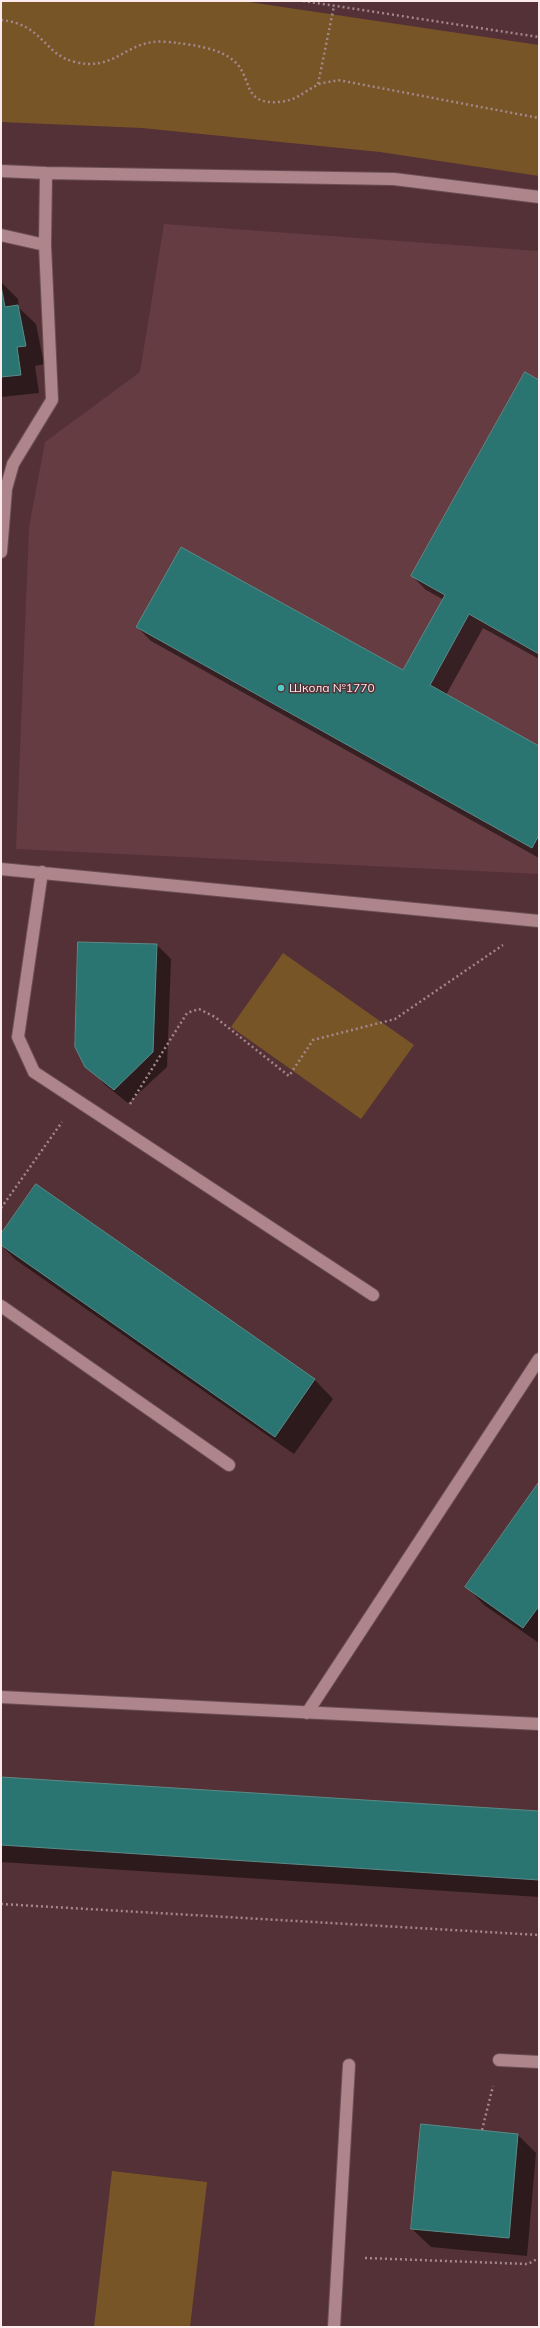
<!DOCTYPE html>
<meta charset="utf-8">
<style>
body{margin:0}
#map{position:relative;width:540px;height:2328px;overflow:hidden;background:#543136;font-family:Mulish,sans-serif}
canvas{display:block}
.frame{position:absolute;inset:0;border:2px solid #fdeaec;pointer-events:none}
</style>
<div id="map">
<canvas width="540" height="2328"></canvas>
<div class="frame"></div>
</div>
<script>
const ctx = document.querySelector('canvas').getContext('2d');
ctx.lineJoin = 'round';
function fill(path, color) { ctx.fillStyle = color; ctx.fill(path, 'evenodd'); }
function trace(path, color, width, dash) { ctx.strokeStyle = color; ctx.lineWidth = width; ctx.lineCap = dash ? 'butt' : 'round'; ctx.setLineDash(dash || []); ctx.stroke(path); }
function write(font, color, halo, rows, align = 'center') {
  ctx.font = font + ' Mulish,sans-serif'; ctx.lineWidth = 3; ctx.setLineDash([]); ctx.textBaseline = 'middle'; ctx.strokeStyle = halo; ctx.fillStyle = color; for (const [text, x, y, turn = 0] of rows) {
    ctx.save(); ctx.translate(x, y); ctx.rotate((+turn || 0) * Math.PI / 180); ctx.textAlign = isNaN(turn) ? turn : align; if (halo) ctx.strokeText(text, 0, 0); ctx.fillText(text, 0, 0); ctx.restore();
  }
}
fill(new Path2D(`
 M164,224l375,27v623l-523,-25 13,-322 16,-85 95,-70z`), '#653c42');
fill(new Path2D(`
 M1,1h241l297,44v131l-159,-24 -238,-24 -141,-6z
 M283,953l131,92 -53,74 -130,-92z
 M112,2171l95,11 -17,145h-96z`), '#785527');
fill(new Path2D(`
 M1,282l17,17 1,9 17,16 8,40 -9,2 4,27 -38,4z
 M539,381v278l-56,-31 -37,67 93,52v111l-388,-217 -14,-14 266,45 41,-72 -18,-10 -14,-14z
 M79,943l78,2 14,14 -4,108 -39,36 -24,-19 -24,-27 -5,-17z
 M37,1185l278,195 18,19 -39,55 -278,-194 -15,-15v-9z
 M539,1484v159l-55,-38 -17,-18z
 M1,1778l538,34v85l-538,-35z
 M518,2135l18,18 -9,103 -96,-9 -19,-18z`), '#0007');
const building = new Path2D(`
 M1,286l4,21 13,-2 8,41 -9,1 4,28 -20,2z
 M525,372l14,8v274l-70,-40 -39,71 109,61v89l-7,13 -396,-221 45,-80 222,123 42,-75 -34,-19z
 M78,942l79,2 -4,108 -39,38 -29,-23 -10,-20z
 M36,1184l279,195 -40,58 -274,-192v-11z
 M539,1482v124l-16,22 -58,-41z
 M1,1777l538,34v69l-538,-35z
 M421,2124l97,10 -9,104 -98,-9z`);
fill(building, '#2a7572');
trace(building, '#5b8a87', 1);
const minor = new Path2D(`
 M1,171l45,2 -1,72
 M46,173l348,6 145,18
 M1,235l44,10 7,155 -39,64 -7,25 -5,63
 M1,869l538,52
 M42,872l-24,165 16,35 339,223
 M1,1306l228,159
 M1,1697l538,27
 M307,1713l232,-354
 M499,2060l40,2
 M334,2327l15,-262`);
trace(minor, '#6b4f54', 14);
trace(new Path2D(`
 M303,1l236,36
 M1,20c42,4 43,35 74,42 37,9 48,-16 78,-20 7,-1 17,0 24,1 18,2 44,6 57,18 19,16 7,44 45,41 18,-2 23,-9 38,-17 6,-3 14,-3 21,-5l201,38
 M318,84l16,-78
 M130,1104l57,-91 12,-4 16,8 74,59 24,-36 82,-21 108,-74
 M1,1208l61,-86
 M1,1904l538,31
 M482,2130l11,-44
 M365,2258l163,6 11,-6`), '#a3878b', 2.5, [2, 3]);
trace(minor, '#ae858a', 12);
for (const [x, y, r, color] of [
 [281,688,4,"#54cdc8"]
]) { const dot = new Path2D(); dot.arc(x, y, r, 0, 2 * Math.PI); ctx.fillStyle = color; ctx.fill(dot); trace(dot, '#543136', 1.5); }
write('12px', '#fdeaec', '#543136', [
 ["Школа №1770",289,688]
], 'left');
</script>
